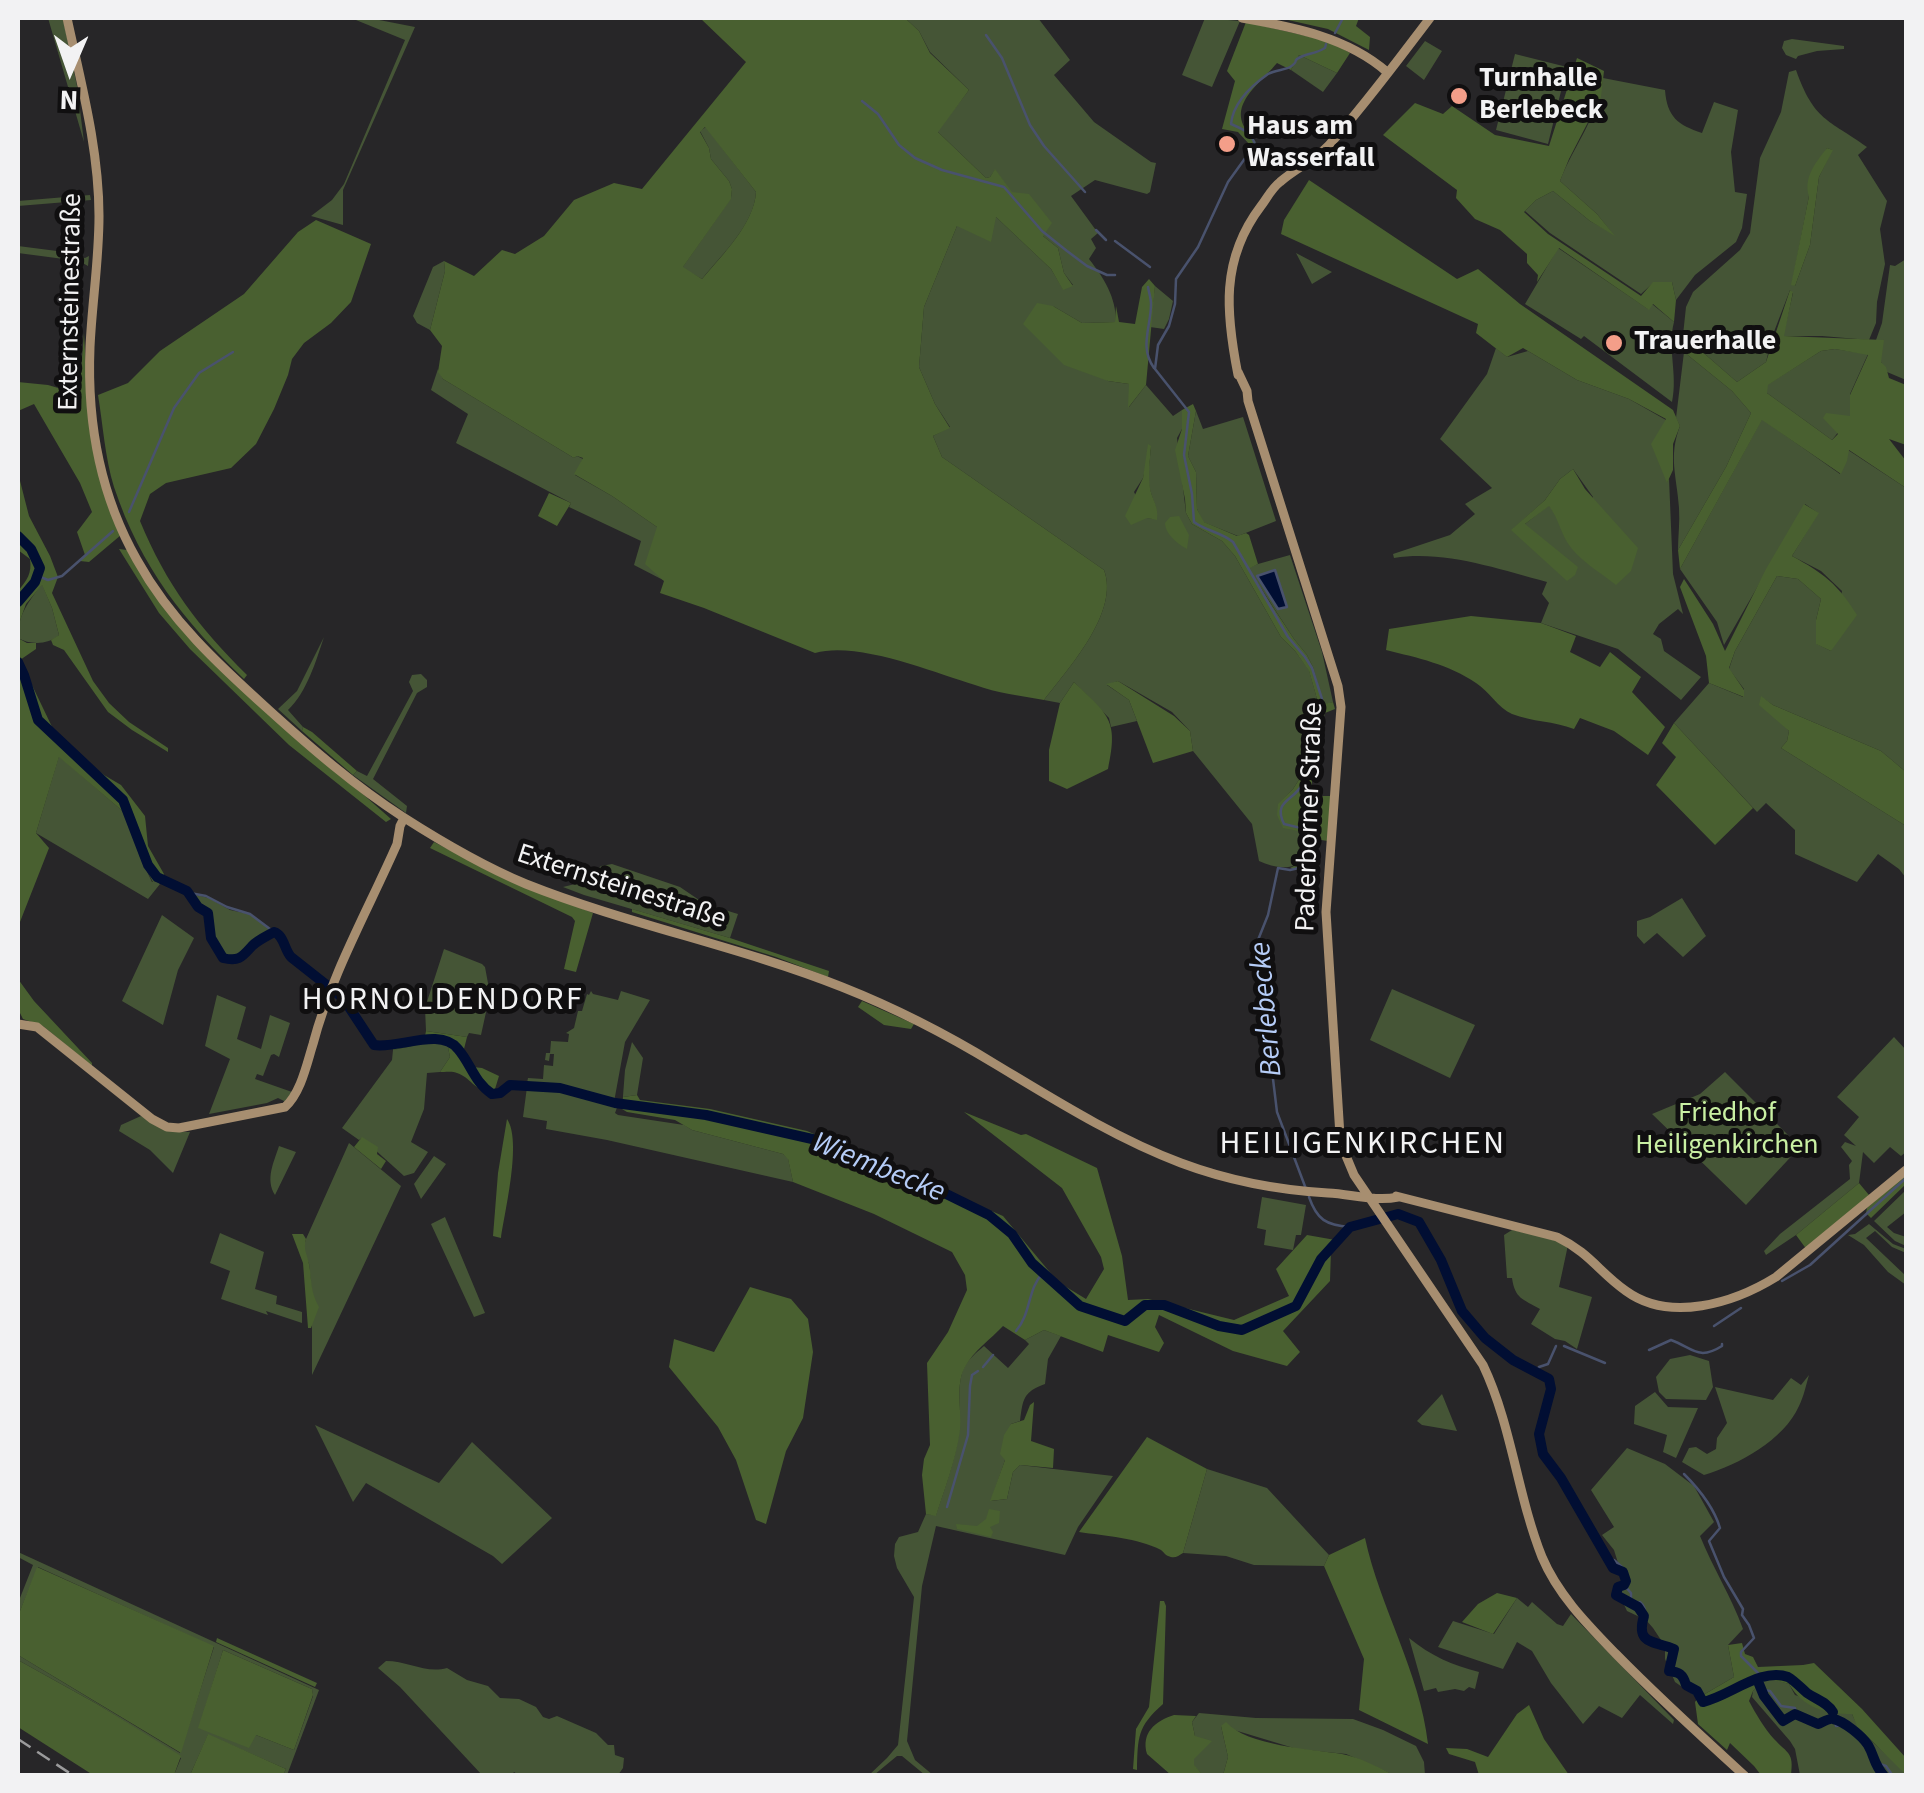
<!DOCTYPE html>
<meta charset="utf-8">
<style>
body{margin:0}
#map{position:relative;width:1924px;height:1793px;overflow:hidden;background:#272628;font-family:"Source Sans 3",sans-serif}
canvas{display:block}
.frame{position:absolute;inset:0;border:20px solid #f2f2f3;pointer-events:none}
.north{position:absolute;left:20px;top:20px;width:100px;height:100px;-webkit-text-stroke:8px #100f10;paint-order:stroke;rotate:182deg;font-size:28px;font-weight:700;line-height:40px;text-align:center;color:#f2f2f3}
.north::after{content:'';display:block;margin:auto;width:35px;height:45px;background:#f2f2f3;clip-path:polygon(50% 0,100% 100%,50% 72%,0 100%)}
</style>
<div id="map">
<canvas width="1924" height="1793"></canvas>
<div class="frame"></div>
<div class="north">N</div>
</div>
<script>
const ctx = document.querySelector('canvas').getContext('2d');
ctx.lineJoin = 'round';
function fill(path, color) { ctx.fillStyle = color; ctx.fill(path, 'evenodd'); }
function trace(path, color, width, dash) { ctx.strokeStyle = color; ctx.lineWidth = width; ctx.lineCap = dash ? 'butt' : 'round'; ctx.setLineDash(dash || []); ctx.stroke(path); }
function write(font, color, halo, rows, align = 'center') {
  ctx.font = font + ' "Source Sans 3",sans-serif'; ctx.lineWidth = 10; ctx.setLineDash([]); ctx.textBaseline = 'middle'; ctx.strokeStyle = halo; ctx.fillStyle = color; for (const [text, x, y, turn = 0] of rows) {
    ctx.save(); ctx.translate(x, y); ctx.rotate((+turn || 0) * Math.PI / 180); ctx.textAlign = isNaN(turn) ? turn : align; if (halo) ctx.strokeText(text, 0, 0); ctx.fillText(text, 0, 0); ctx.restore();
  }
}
fill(new Path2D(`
 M48,18h15l14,68 7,56z
 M351,18h18l46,9 -72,163v35l-32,-9 21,-16 12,-16 61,-144z
 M905,18h133l32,42 -16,15 40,47 57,40 5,1 -6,29 -3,2 -52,-14 -24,16 27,37 -7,6 5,9 -7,11c15,19 27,38 27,63l-34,1 -29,-17 55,75 21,3v23l17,-22 27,31 9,-6v19l-5,9 9,75 6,11 30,17 13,15 46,81 14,14 14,19 10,36 -1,18 -13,12 -3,39 -9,14 -15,16 25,27 -7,33c-13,5 -25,1 -37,-4l-7,-37 -59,-73 -3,-20 -18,-19 -54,-31 -11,4 22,15 8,21 -26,6 -2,-9 -35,-36 -14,21 -16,-3c24,-31 76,-88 60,-130l-162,-113 -9,-21 17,-9 -15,-23 -16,-37 5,-60 33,-81 38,-10 56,53 12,20 10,-4 -9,-12 -6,-25 -15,-12 -48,-66 -5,7 -4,1 -49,-47 32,-41 -39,-38 -11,-21zM1151,446c-1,15 -5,33 0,47 4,13 5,11 6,26l-10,-1 -13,-26 9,-14z
 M1205,18l35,3 -28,66 -30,-12z
 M1792,39l52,7v3l-27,2 -19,5 -2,3 -10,-4 -4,-7 2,-7z
 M1425,41l17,10 -18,29 -18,-14z
 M1515,54l52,13 -19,77 -52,-14z
 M1299,55l38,18 -14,19 -32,-22z
 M1796,70c18,51 32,49 71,77l-9,8 29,46 -7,28 5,35 -8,38 -1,21 -7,17 -47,-4h-39l10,-43 -3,-3 -18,47 -6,25 -29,20 -54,-47 3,-28 7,-15 47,-42 10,-17 10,-75 21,-46 8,-40zM1827,148l5,2 -13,27 -9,68 -15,41 -3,-2 17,-88z
 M1603,78l62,12c2,27 13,35 37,43l12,-31 24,8 -7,42 4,40 12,2 -5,34 -6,14 -41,33 -19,25 -4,-18 -19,1 -12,11 -91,-61 -25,-22 11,-11 17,-9 37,30 22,12 -15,-19 -37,-33c13,-34 39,-66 43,-103z
 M706,127l50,65c-2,33 -34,62 -54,87l-20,-11 49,-70 1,-9 -3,-8 -18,-22 -2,-11 -9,-17z
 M90,195l1,5 -73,6v-5z
 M18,246l39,5 28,7 4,-2 -1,10 -9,-5 -61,-8z
 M1558,248l90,61 4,-5 22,18c-7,26 4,52 -2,80l-88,-66 -3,3 -56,-35z
 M1296,253l36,19 -20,12z
 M1906,259v121l-19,-8 -6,-10 -5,-22 6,-17 8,-58 5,1z
 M444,261l1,10 -15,59 -13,-7 -4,-7 20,-49z
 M1155,286l18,15 -4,18 -5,10 -14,-2z
 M1496,348l11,9 21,-6 49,29 52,19 37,21 1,62 2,-4 4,96 10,40 -5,-5 -19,15 -6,10 8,5 3,12 37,26 -20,23 -63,-51 -77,-26 8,-20 -7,-9 5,-12c-50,-13 -102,-32 -153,-24l-1,-4 57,-19 25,-21 -10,-10 27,-16 -52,-49 47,-65zM1573,469l20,28 -26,44 -8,-22 -10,-14 -24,19 -13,6 33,-30 15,-21z
 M1835,349l33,5 -18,40 1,22 -19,24 -65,-47v-8l54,-34z
 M1684,352l48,39 19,22 -25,54 -48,83c0,-14 2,-28 1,-42 -2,-31 -11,-51 1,-82l-4,-8z
 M438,369l5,10 131,79 3,-2 6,3 -8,16 37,21 45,31 8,54 -31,-16 7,-24 -72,-34 2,-4 -115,-60 12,-29 -37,-24z
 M1196,411l7,18 40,-12 33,104 -38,15 -35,-14 -6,-13 -1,-37 -8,-16z
 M1762,419l78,55 8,-24 58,38v284l-25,-21 -108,-46 -12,-8 28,34 -2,10 -6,7 125,78v52l-7,-9 -21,-15 -21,28 -62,-28v-24l-29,-27 -9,9 -83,-89 35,-40 34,14 1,-8 -15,-20 6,-18 42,-75 21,3 23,20 -5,21 1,24 14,7 11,-60 -21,-20 -29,-15 26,-43 -13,-9 -81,141 -7,-23 -37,-53z
 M1290,555l32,97 11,50 -9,3 -11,-38 -6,-12 -13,-16 -46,-71 10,-4z
 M42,584l10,24 7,27c-11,10 -29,10 -41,3 -1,-22 11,-37 24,-54z
 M324,637c-8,24 -17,55 -36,73l15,17 -1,4 -24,-22 19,-18z
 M421,674l6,6v7l-10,6 -44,86 34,27 -1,7 -53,-38 4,-4 10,5 46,-85 -4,-9 3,-7z
 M59,756l67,58 14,43 12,25 5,-1 3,3 -12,15 -112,-66z
 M612,864l68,23 25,17 33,10 -8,24 -146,-43 -21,-8 24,-6 14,-15z
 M192,894l17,4 21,12 19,4 24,17 -18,10 -18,19h-10l-14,-22 -4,-27 -8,-1z
 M1682,898l24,38 -23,21 -26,-24 -13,11 -7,-8v-15l13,-4z
 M162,915l32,23 -16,32 -15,55 -41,-24z
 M444,949l38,15 3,3 5,27 -9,41 -12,-2 -2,4 -41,-6 -1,-23z
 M1392,989l83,36 -25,53 -80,-38z
 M591,991l2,3 25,6 3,-9 29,9 -25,42 -11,60 -63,-17 -24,-2 1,-5 15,1 1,-14 9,1 1,-12h-4l-1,7 -4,-1 1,-7h4l1,-12 17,1 1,-8 -3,-1 8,-5 4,-17h4l5,-17 2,1z
 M217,995l29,12 -9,32 24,10 9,-34 20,8 -11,34 -5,-3 -3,1 -8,21 -6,-2 -2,5 37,13 -6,10 -8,-4 -11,5 -58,11 21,-55 -25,-13z
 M1894,1037l12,13v102l-5,4 -11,-9 -16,16 -11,-11 -4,31 -63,52 -30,20 -2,-4 16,-17 70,-55 -1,-14 3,-4 -11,-14 4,-5 11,4 -12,-11 15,-18 -22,-20z
 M435,1041l12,1 3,15 -10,15 -13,1 -3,36 -13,33 17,10 -14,21 -10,3 -42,-38 -3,2 -17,-12 50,-68 1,-10z
 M632,1042l11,16 -6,37 -14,2 -1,12 3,-39z
 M1725,1072l75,75 -54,58 -94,-91 48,-20z
 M527,1087l34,3 57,15 -3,8 3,2 66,10 8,5 91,24 5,4 5,24 -186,-42 -61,-11 1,-8 -24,-4z
 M141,1116l35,16h14l-17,41 -23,-23 -31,-19 2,-6z
 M349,1143l52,43 -89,189v-80l-3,-31 -6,-15 3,-10z
 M279,1146l17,6 -21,43c-10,-16 -1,-33 4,-49z
 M434,1156l12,8 -25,35 -7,-15z
 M1906,1190v22l-19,15 7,6 12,4v9l-11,-5 -21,-20z
 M1262,1197l44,8 -5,30h-5l-3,15 -29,-5 2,-15 -9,-2z
 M445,1217l40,96 -11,4 -43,-93z
 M1869,1224l24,20 13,5v4l-14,-6 -17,-16 -9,7 40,38v9l-18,-13 -24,-27 -16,-10 7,-1z
 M1512,1230l26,5 30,10 -9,42 33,10 -15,52 -12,-8 -10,-2 -24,-15 9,-15c-17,-10 -25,-10 -28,-31h-5l-3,-43z
 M220,1233l44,19 -9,37 22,7 -1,8 26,8v11l-36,-12 2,4 -47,-16 9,-28 -20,-8z
 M1044,1330l17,6 -13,23 -3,25c-22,8 -22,15 -25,37l-9,3 -6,36 -14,41 16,-2 6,-27 7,-7 93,11 -35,51 -13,28 -129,-29 -14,60 -15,155 8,19 18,15h-8l-23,-19h-5l-23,19 -6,1 19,-18 11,-13 16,-148 -17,-29 -3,-12 1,-12 4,-7 19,-5 8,-18 10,1c9,-27 19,-54 23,-83 3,-20 -3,-43 4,-62 4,-10 13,-17 21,-24l24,22 21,-24 -4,-4z
 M1690,1355l19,6 4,26 -7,13 -40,-1 -7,-7 -3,-15 14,-18z
 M1809,1375c-3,10 -5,21 -10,31 -15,34 -61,59 -95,69l-22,-13 7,-14 7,-1 11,7 9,-5 1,-11 10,-15 -12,-36 58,13 18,-22 10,7z
 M1655,1392l13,15 30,1 -22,50 -13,-6 4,-17 -33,-11 1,-18z
 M1442,1394l15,37 -35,-6 -5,-4z
 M315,1425l124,58 33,-41 80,76 -50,46 -9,-8 -127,-73 -13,19z
 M1627,1448l38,16 29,22 20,36 -14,14c13,32 31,60 43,93l-15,16 6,32 -36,21 -23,-16 -10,-23v-13l-12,-18 -7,-8 -19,-9 -8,-17 4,-15 -9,-29 -12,-15 12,-8 -23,-37z
 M1207,1469l60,19 62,67 -5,11 -70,-1 -28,-9 -43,-3z
 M18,1552l301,138 -32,85h-4l3,-6 -78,-34 -18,40h-16l7,-17 -84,-54 -79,-44v-5l162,98 34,-106 -176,-80 -20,49v-13l15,-38 -15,-8zM223,1650l89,39 1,7 -19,54 -38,-15 -57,-7z
 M1517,1598l11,9 4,-5 25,22 6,2 8,-12 103,106 -1,4 -33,-29 -18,23 -23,-12 -16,18 -32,-41 -19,-32 -15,-9 -14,27 -65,-22 15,-26 41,13z
 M1409,1638c22,18 43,27 70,34l-4,17 -6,-2 -5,4 -9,-2 -17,3 -2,-4 -12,3z
 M386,1661c22,0 40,13 61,7l20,12 21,6 12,12 19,1 17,8 7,10 6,2 8,-3 39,17 12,12h6l1,10 9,3 -1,10 -5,7 -98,1 -6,-4 -2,3h-30l-82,-88 -22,-19z
 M1766,1677l23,7 6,11 57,19c9,23 39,41 54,61h-106l-5,-26 -5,-8 -38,-44 1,-6z
 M1199,1713l57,5 97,1 30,11 33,16 8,16 1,13h-31l-48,-21 -49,-5 -76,-23 7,31 -5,18h-20l-10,-10 2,-29 -3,-14z`), '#455536');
fill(new Path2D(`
 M700,18h205l14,13 11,22 39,37 -31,42 48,46 4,-1 5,-8 17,23 17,2 23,29 -9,13 15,12 6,25 9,13 -10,4 -12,-21 -55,-52 -5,25 -34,-16 -33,81 -5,60 16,37 15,24 -17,8 9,21 162,113c16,42 -36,99 -60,130 -23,-4 -47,-7 -69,-15 -43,-13 -117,-44 -160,-32l-111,-45 -44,-15 4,-12 -19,-17 12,-37 -45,-31 -38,-22 9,-16 -6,-2 -3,2 -131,-79 -5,-7 4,-26 -12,-16 15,-59 -1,-10 30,15 28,-26 13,4 29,-18 30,-36 40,-17 28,6 104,-127zM705,127l51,65c-2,32 -34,63 -54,87l-19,-12 48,-68 1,-10 -3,-8 -18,-22 -2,-11 -9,-16z
 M1289,18h70l-3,8 14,11 -1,13 -41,-21 -40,-9z
 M1246,22l86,20 18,11 -13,20 -38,-18 -8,15 -14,-7c-24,28 -55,46 -21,79l-6,3 -12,-13 -16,-3 13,-48 -8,-10z
 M1577,58l27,13 -3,26 -32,62 -9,22 37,33 18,22 -25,-15 -37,-30 -17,9 -12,12 24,22 93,62 12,-14h19l4,18 -2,22 -21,-18 -4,6 -90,-62 -22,34 1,-7 -11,-12v-9l-27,-24 -25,-11 -19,-21 1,-8 -74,-55 32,-32 28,11 9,-8 43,29 54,11z
 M1827,148l6,2 -14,27 -9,68 -15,41 -4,-1 18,-89c-6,-18 7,-34 18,-48z
 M1309,180l148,99 21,-10 42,35 153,106 7,16 -7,18v26l-6,13 -16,-39 15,-25 -37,-20 -52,-19 -54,-32 -16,9 -31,-24 2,-9 -197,-90 3,-14z
 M316,220l55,24 -20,58 -20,21 -27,20 -12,16 -4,16 -14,34 -18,35 -25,24 -65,15 -16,11 -10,27c27,65 58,105 107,154l-3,4c-60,-58 -103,-111 -130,-192 -9,-29 -11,-62 -16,-92l30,-12 32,-32 84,-57 54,-62z
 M1149,279l6,7 -9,99 -18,23 1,-24 -21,-3 -44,-16 -41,-41 14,-21 16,3 29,17 33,-1 1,-16 3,16 16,2 7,-37z
 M1790,290l3,2 -9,44 100,4 -3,22 5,5 3,11 17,7v60l-17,-6 17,22v27l-57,-38 -2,11 -6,13 -79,-54 -82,149 -2,-19 48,-83 25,-54 -19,-22 -48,-39 -1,-17 54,47 29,-20zM1835,349l33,6 -18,40v21l-24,-3 -3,5 15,16 -6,6 -65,-47 1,-8 53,-34z
 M84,333l4,70 33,132 -32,27 -9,-1 5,-6 -8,-23 15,-20 -12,-29 -46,-79 -16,7v-29l30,3 31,9z
 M1193,404l3,7 -8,45 8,16 1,37 7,13 33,14 9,-3 3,2 9,29 -10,5 46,70 13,16 6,12 11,37 9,-2 2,7 -10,4 -4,14 -9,12v57h20l-4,45 -14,-2 -7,30 -10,1 -7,-2 6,-3 7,-33 -20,-4 -6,-13 1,-11 15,-15 9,-14 3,-39 12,-13 2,-17 -10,-35 -14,-20 -14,-14 -46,-81 -13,-15 -30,-17 -6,-11 -1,-14 -10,-49 7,-21v-19z
 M1148,444l3,2c-1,14 -3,28 -1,42 2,12 9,18 7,32l-10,-2 -16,7 -6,-9 18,-38z
 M1573,469l12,20 53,59 -7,23 -15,14c-16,-13 -38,-25 -49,-43 -7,-12 -9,-24 -18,-36l-24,18 53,43 -3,8 -8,6 -56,-51 34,-30 15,-21z
 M18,473l11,43 21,40 8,21 -6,16 41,88 16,22 20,19 39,26v4l-36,-22 -24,-18 -44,-62 -11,-5 -2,-5 8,-5 -7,-27 -10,-23 -16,19 -8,22v-35c9,-11 14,-17 12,-32l-12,-9z
 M549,493l22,10 -14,23 -19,-10z
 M1804,504l15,9 -27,43c31,17 46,28 65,59l-26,36 -15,-7v-24l5,-21 -23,-20 -21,-3 -42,75 -6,17 15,22v7l-35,-14 -3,-27 -26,-69 4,-8 29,45 12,27 41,-82z
 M1179,516l10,19 -2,14c-9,-5 -22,-15 -22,-26l5,-6z
 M119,549l8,1 25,38 127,132 112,99 -5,3 -97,-77 -99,-96 -31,-36z
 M1471,616l70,7 35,13 -6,16 30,15 10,-15 31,25 -9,15 33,35 -17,28 -34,-24 -34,-13 -6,11c-20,-8 -42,-7 -62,-15 -14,-6 -23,-23 -36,-31 -28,-19 -58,-25 -90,-33l3,-21z
 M18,627v11l9,5h9v6l-16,11 34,71 17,17 33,27 17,10 24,31 3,30 16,28 -2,5 -9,3 -13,-25 -14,-43 -67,-57 -23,76 13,15 -31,79z
 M1118,681l56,35 16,15 3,20 -40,12 -24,-63 -23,-16z
 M1074,682c34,33 45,37 34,87l-41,20 -18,-8v-31l11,-47z
 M1761,696l12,9 108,46 25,21v54l-125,-78 6,-7 2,-10 -30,-26z
 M1674,723l79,85 -38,37 -59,-60 20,-28 -14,-14z
 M303,727l9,5 45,39 -4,4 -51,-44z
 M434,842l71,36 88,35 -17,59 -12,-3 11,-48 -3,-4 -142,-69z
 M632,909l98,29 99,33 -1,6 -52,-20 -144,-45z
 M18,979l16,22 58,62v3l-49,-40 -20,-7 -5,-10z
 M862,1001l52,23 -3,5 -27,-4 -26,-18z
 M426,1031l41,6 -3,12 9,18 9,1 17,8 -4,13c-21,5 -21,-10 -38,-16 -3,-2 -13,-1 -17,-1l10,-15 -3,-15 -12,-1 -42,9 1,-7 31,-7z
 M637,1095l3,5 70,9 97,22 196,85 55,66 28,17 18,-30 -3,-12 -39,-69 -98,-76 57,23 5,-1 71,34 25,88 6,44 20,-1 86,21 55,-24 -13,-27 31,-34 34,6 -10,9 -1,31 -47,50 17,21 -13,14 -54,-15 -74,-36 -4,12 9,16 -5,9 -51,-17 -5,17 -59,-22 -19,10 -22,-14c-12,13 -30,25 -38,41 -10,18 -3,43 -5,63 -4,30 -15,58 -24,86l-10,-2 -4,-39 2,-16 6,-14 -3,-82 21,-31 19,-42 -2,-15 -13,-23 -78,-38 -81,-32 -5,-23 -5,-5 -91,-24 -17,-10 -48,-8 -5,-3 1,-12z
 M507,1119c15,22 -2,91 -6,119l-8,-2 5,-63z
 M362,1137l16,10 -1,7 9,7 -5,8 -27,-22z
 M1906,1174v10l-35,34 -5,-5 1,-5z
 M1859,1183l10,12 -62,55 -11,-15z
 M292,1234h11l3,5c-3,11 1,14 3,25 3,16 1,28 10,43l-8,21h-3l-5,-65z
 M750,1287l41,12 17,20 5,33 -10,66 -17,33 -20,73 -10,-4 -20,-60 -18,-33 -49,-60 5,-28 40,13z
 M1034,1402l-3,39 23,8 -1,19 -33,-3 -7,7 -6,27 -17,2 15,-41 -5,-6 4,-19 7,-11 13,-4 6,-15z
 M1147,1437l60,32 -24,84c-5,3 -8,6 -15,3 -3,-1 -4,-4 -7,-6 -23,-12 -56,-14 -82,-18z
 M989,1509l11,2 -1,12 -9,4 3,5 -2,5 -34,-8 -1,-5 21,2 9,-7z
 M1365,1538c15,70 55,134 63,206l-69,-34 5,-51 -40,-93 5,-11z
 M37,1567l177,79 -33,107 -163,-98v-39z
 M1497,1593l20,5 -24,36 -31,-12 16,-18z
 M1160,1601h4l2,5 -3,98c-26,23 -25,33 -26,66l-4,-1 3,-40 13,-22z
 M217,1638l100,45 -2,4 -99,-45z
 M1742,1643l3,11 8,3 5,10 45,-2 11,-2 48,46 44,49v17l-49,-49 -5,-12c-26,0 -49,-6 -63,-30l-23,-6 -13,13 -4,10c7,13 15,27 25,38 14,15 20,13 17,36h-30l-7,-9 -24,-23 -3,7 -29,-26 -3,-22 3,-4 36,-21 -6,-32z
 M223,1650l89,39 1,6 -19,55 -38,-15 -7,13 -51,-20z
 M18,1660l79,44 84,52 -7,19h-81l-75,-48z
 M1529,1705l15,34 25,36h-90l-4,-13 -26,-8 -3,-6 21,1 21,8 29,-43z
 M1174,1715l22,1 -4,6 3,14 17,5 -18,18v6l9,10h-32l-24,-21c-6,-21 8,-33 27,-39z
 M1226,1722c21,24 85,27 116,32 17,3 36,13 52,21h-171l5,-18 -7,-31z
 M208,1734l78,35 -3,6h-93z`), '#496030');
const water = new Path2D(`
 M1275,570l12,37 -9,2 -21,-33z`);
fill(water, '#010e33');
trace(water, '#49526d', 2.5);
trace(new Path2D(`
 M1335,33l8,-15
 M986,35l16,23 28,67 14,21 41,46
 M862,101l16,13 21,31 16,13 27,12 62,17 38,44 25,20 20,15 20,9h8
 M1096,230l10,10
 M1115,241l35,26
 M1148,287c1,6 3,11 3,17 0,23 -12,43 3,64
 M129,512l45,-104 25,-35 34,-21
 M38,576l10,4 14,-4 51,-45
 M190,893l16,3 21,11 23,7 24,18
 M1306,1189l-29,-77 -12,-99 -3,-64 -4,-9 10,-25 10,-47 12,2 13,-3 7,-20v-13l-5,-5 -21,-5c-11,-23 8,-22 18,-39 8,-12 5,-33 6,-48l12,-11 2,-27 -10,-31 -7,-11 -17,-20 -55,-95c-12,-10 -27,-11 -39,-20l-2,-28 -8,-39 5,-43 -34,-43 3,-24 11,-19 6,-22 1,-25 22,-32 30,-65 18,-25 14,-1c-10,-23 -6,-22 -29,-32 2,-21 20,-38 37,-50 7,-4 17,-4 22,-7 12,-8 -1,-5 13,-11 8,-3 14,-3 22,-8l1,-4
 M1309,1197c8,23 17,28 41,30
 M1782,1281l28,-16 96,-87
 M1714,1326l27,-18
 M1016,1331c16,-19 11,-42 27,-58
 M1564,1346l41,17
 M1649,1350l22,-10c22,8 27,21 51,6v-2
 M983,1367l10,-12
 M1536,1372l3,-5 9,-3 8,-18
 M1684,1474c15,15 30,34 36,54l-11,13 15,36 19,32 -1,6 7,10 5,13 -13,14v4l20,20
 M947,1507l21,-72 2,-49 2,-11 6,-4
 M1609,1560h5l9,8v4
 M1624,1585l7,8v9
 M1636,1605l4,-3c5,4 6,8 4,14
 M1762,1690l8,1 11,15 14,2v6
 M1834,1719l2,7 8,-1
 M1874,1762l12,4 7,10`), '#49526d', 2.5);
trace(new Path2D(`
 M18,536l13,13 9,19 -5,14 -17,20
 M18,662l6,13 14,45 85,80 25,65 9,12 30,14 11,16 10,6 3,25 12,20c16,4 19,-1 29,-12 6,-6 15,-10 22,-14 10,3 10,17 17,25l52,41 31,47c25,4 66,-18 84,4 13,15 16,33 34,45l8,-1 10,-8 50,3 55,15 91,12 115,26 66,32 45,14 57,28 23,19 20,29 48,43 45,15 20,-16h19l55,21 23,4 54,-24 25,-47 29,-32 48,-13 21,8 22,38 21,51 23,27 28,22 36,19 2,10 -12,45 4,20 18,24 52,90 10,4 3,9 -2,4 -6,2 -2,8 22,12 6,9c-9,29 11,25 30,33l-5,22c10,1 14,3 17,14l11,6 6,11c27,-6 58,-35 85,-25 7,4 13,11 19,16 10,7 20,9 26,19
 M1757,1679l7,17 19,25 12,-7 23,10c3,-1 11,-6 15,-5 11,2 29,17 35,26 7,12 5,18 16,31`), '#010e33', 10);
trace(new Path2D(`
 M67,18c14,65 32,131 32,198 0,44 -7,87 -9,131 -3,73 10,148 47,213 33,60 82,105 132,150 42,38 86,76 134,107 39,25 80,49 123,67 103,41 213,62 316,103 53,21 104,47 153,77 60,36 120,74 186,99 48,18 96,27 147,30 23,1 48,9 70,4
 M1242,18c51,9 105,19 145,54
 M1238,372l9,19 1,10 90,285 3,21 -15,205 14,224 4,15 10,24 129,190c29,61 34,129 59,192 16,38 46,68 74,97 42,43 85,82 129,122
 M1238,375c-12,-61 -18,-115 23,-169 6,-8 11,-18 19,-24 16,-14 35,-22 49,-37 36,-40 69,-85 101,-127
 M18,1024l19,3 115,92 15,8 12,1 106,-21c16,-14 22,-44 28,-63 18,-69 55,-134 84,-200l3,-18 4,-8
 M1396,1196l161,41c33,16 42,35 69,54 44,32 108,12 150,-14l130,-107`), '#a78e70', 9);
trace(new Path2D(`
 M18,1739l56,37`), '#9b9b9c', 2.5, [15, 8]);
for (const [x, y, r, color] of [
 [1459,96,10,"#f49e89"],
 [1227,144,10,"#f49e89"],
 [1614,343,10,"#f49e89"]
]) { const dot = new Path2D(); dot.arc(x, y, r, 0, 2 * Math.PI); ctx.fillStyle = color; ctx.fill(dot); trace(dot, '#100f10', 4); }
write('bold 28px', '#f2f2f3', '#100f10', [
 ["Turnhalle",1479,80],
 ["Berlebeck",1479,112],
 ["Haus am",1247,128],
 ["Wasserfall",1247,160],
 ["Trauerhalle",1634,343]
], 'left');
write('28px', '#f2f2f3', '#100f10', [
 ["Externsteinestraße",72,302,-89],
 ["Paderborner Straße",1311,817,-88],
 ["Externsteinestraße",621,888,18]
]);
write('28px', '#c9f0a3', '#100f10', [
 ["Friedhof",1727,1115],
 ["Heiligenkirchen",1727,1147]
]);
write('italic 30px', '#b5ccf7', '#100f10', [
 ["Berlebecke",1268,1009,-95],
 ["Wiembecke",878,1169,22]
]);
ctx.letterSpacing = '2.5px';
write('32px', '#f2f2f3', '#100f10', [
 ["HORNOLDENDORF",443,1002],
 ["HEILIGENKIRCHEN",1363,1146]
]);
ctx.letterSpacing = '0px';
</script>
